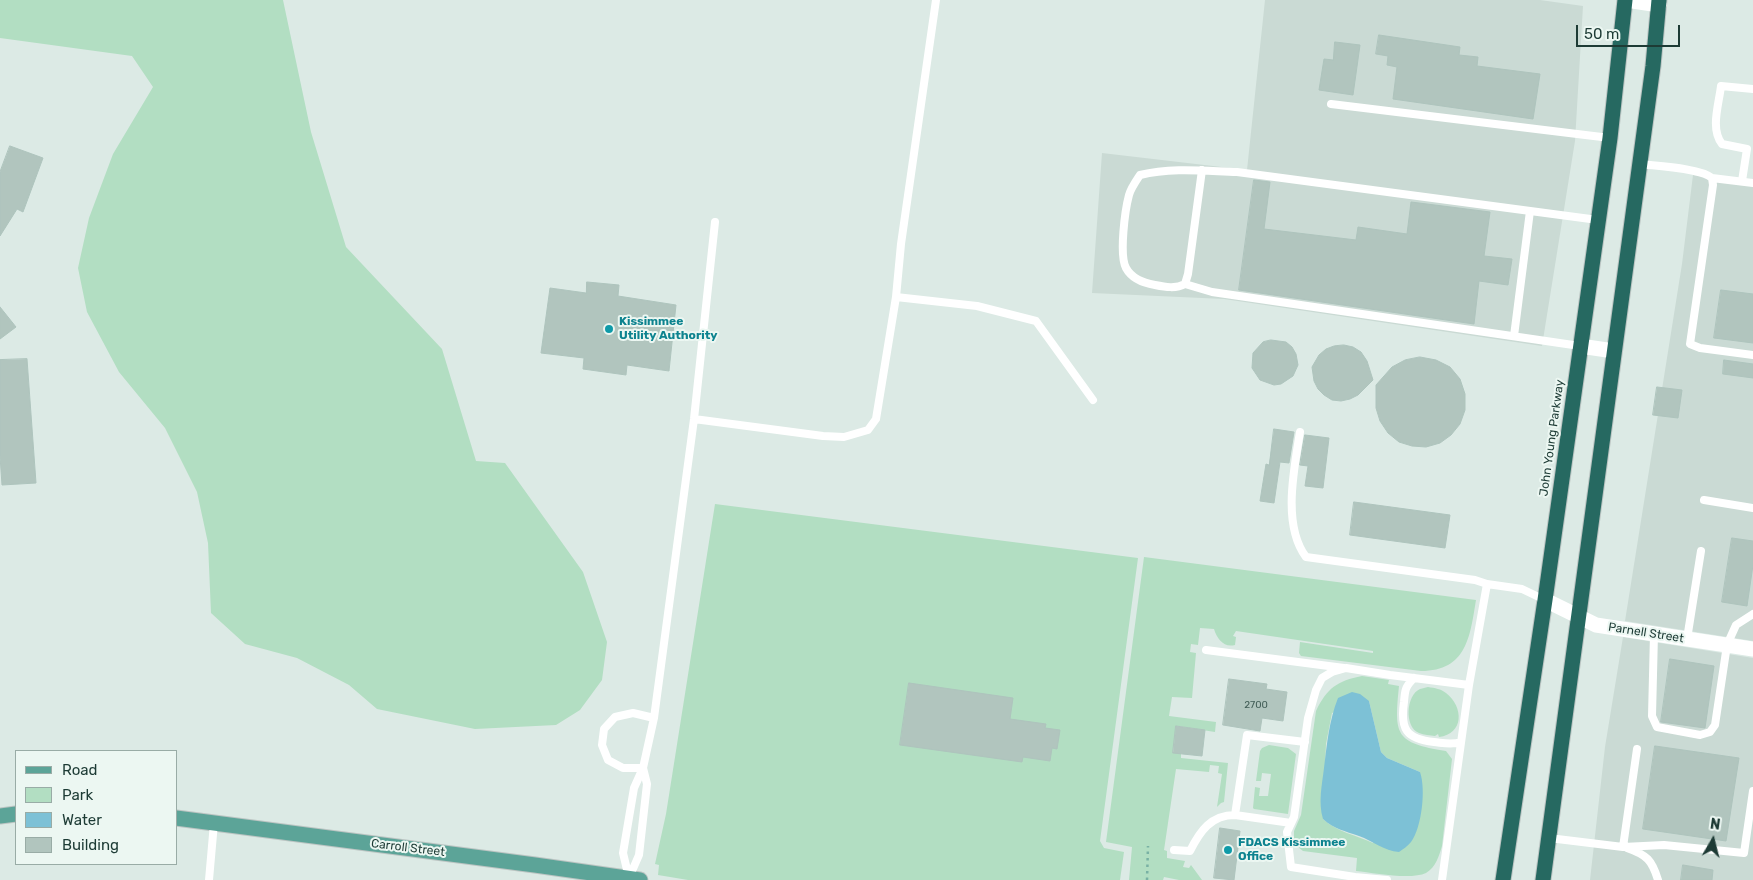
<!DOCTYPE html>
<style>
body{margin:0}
#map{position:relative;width:1753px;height:880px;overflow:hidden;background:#dceae5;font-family:Rubik,sans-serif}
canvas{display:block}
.legend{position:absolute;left:15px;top:750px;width:162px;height:115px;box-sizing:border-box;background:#ecf7f2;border:1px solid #99aca6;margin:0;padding:6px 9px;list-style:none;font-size:15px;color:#1d3b35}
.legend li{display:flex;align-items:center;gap:10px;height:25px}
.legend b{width:25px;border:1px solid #99aca6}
.north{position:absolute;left:1688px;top:815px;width:50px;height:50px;-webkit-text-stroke:4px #ecf7f2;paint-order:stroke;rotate:8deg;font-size:14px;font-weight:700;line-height:20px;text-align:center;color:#1d3b35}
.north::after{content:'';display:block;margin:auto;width:18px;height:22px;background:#1d3b35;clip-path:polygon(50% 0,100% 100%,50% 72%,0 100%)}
.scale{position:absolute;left:1576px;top:25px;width:104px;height:22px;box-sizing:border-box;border:2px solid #1d3b35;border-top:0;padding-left:6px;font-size:15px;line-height:18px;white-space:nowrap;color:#1d3b35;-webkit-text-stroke:4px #ecf7f2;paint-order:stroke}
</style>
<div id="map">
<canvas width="1753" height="880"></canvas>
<ul class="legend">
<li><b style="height:6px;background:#5ca498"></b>Road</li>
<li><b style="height:14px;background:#b2dec2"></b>Park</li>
<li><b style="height:14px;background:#7dc1d6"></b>Water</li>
<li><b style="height:14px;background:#b1c5be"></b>Building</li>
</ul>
<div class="north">N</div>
<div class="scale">50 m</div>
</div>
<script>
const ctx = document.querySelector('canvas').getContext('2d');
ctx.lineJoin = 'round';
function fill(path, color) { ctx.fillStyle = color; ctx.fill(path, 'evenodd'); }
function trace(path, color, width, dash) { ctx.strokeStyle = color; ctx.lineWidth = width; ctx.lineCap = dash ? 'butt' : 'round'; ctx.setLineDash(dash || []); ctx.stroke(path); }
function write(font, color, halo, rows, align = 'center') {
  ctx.font = font + ' Rubik,sans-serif'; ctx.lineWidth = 4; ctx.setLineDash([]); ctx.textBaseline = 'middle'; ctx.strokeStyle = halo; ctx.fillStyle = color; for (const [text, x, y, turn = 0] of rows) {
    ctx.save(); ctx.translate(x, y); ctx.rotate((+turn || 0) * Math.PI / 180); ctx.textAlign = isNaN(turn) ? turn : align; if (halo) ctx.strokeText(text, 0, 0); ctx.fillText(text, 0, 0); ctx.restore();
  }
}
fill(new Path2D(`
 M1265,0h275l43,6 -8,135 -33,205 -318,-47 -132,-6 10,-140 145,17z
 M1693,175l60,9v457l-128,-20 57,-357z
 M1623,637l130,21v222h-163l15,-133z`), '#cadad4');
fill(new Path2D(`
 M0,0h283l28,132 35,115 96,102 34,112 29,2 78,109 24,70 -5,38 -22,30 -24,15 -81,4 -98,-20 -28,-24 -52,-27 -52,-14 -34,-31 -3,-70 -11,-51 -32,-64 -46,-56 -32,-60 -9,-44 11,-50 24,-64 40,-67 -21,-31 -132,-18z
 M715,504l423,54 -38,283 4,7 20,4 -4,28h-432l-30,-5 1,-10 -4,-1 11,-50z
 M1144,557l332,43c-6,36 -9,71 -55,71l-120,-15 -2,-3 1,-11 73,11v-2l-137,-20 -3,5 3,1 -1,8c-11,3 -18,-6 -21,-16l-14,-1 -2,17 -7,-1 -1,8 6,1 -4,45 -20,-1 -3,19 47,6 -1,10 -38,-6 -4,26 8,1v5l47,5 -4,39 -3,1 -4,4 5,-33 -4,-1 1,-7 -9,-1 -1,7 -33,-3 -12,81 3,1v7l18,3 -2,6 6,1 2,-3 11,15h-23l-15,-3 -1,3h-34l3,-33 -26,-5z
 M1362,676l27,4 -1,4 11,2c-5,49 -4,57 47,65l6,8 -10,87c-3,10 -6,21 -16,27 -15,7 -52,0 -70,-2l1,-13 -54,-7 -5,-4 -4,-7v-9l7,-16 15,-104c11,-23 21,-30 46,-35zM1369,701l12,51 6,6 33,14 -47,71c-17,-8 -36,-11 -50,-24l3,-75 6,-31z
 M1428,687c7,1 13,2 18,6 18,14 18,41 -7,44l-1,-3 -3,2c-5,-1 -11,-1 -16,-3 -15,-6 -13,-38 1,-44 3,-1 5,-1 8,-2z
 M1269,745l19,3 8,6 -8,60 -34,-5 -1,-1 2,-21 5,1 -1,8h9l3,-22 -9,-1 -1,8h-5l4,-30 2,-3z`), '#b2dec2');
fill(new Path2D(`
 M1352,692l8,2 9,7 12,51 6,6 33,14c6,17 2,55 -9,70 -3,4 -8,7 -12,10 -15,-1 -26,-11 -40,-16 -14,-5 -25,-7 -36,-17 -5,-17 -1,-34 1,-51 3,-25 5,-47 14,-70z`), '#7dc1d6');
const building = new Path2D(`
 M1379,35l81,12 -1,8 19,2 -1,9 63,8 -7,45 -140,-20 4,-32 -10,-2 1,-9 -12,-2z
 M1335,42l25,3 -7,50 -34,-5 5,-31 9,1z
 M10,146l33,12 -20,54 -6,-3 -17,27v-64z
 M1254,180l16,2 -6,47 92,11 2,-13 49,7 4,-32 79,10 -6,44 28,3 -4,26 -29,-4 -5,43 -235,-34z
 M587,282l32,3 -1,11 58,9 -7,66 -42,-6 -1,10 -43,-6 1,-11 -43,-5 9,-65 36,5z
 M1721,290l32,4v49l-39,-5z
 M0,307l16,20 -16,12z
 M1271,340l15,2 6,5 4,7 2,11 -5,11 -12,8 -7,1 -14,-5 -8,-12 1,-15 10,-11z
 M1344,345l9,2 8,5 6,9 6,19 -15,15 -8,4 -9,2 -9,-1 -8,-5 -6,-6 -4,-8 -2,-14 7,-12 7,-6 8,-3z
 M1420,357l16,3 14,7 10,12 5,15v16l-5,14 -9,11 -11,8 -14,4 -14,-1 -13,-4 -11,-9 -8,-12 -4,-13v-23l16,-18 13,-7z
 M27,359l9,124 -34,2 -2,-29v-96z
 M1724,360l29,4v14l-30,-4z
 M1657,387l25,3 -4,28 -25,-3z
 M1274,429l20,3 -5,31 -9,-1 -6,41 -14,-2 6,-37 3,1z
 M1305,435l24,3 -6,50 -18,-2 3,-20 -8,-1z
 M1354,502l96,13 -5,33 -95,-13z
 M1732,538l21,3v24l-6,41 -25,-4z
 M1670,659l44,7 -9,62 -44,-6z
 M1229,679l38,5 -1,5 21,3 -4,29 -21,-3 -2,13 -37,-6z
 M909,683l104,15 -3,21 36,5 -1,4 15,2 -3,19 -5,-1 -2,13 -27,-4 -1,5 -122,-17z
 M1176,726l29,4 -3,26 -29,-3z
 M1655,746l84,12 -13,83 -83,-12z
 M1220,828l20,3 -6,49 -20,-2z
 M1683,865l30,5 -1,10h-31z`);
fill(building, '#b1c5be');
trace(building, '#aec4bd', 1);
const primary = new Path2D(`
 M0,816l16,-2
 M176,818l359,47 105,15`);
const highway = new Path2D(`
 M1503,880l42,-280 65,-462 15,-138
 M1543,880l110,-814 6,-66`);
trace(primary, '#bbc4c2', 17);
trace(highway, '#bbc4c2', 17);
trace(new Path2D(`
 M1147,880l1,-34`), '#79b1a4', 2.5, [2.5, 4]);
trace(new Path2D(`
 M1331,104l279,34
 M1640,164c15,2 61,4 72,14l1,7 -23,159 10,4 53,7
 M1202,170l-14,104 -3,10c-9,5 -20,3 -30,1 -12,-2 -23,-6 -29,-17 -7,-13 -1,-58 3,-73 2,-7 7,-14 11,-20 32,-8 65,-4 97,-3l361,48
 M1712,178l41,5
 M1742,181l5,-32 -25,-5c-12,-15 -3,-40 -1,-58l32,3
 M1185,284l27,8 368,54
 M896,297l81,9 59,15 57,79
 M1514,336l16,-125
 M694,419l129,17 21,1 24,-7 8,-11 20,-122 5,-53 35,-244
 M1300,432c-6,37 -18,93 6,125l169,23 12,4
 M1704,500l49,8
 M1654,634l-2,82 5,11 43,8 10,-3 5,-7 12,-80 9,-20 17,-11
 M1687,639l14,-88
 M1206,650l138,18
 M1414,678c-9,9 -9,12 -10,24 -4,27 2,37 30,40 10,1 18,3 27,0
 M643,768h-20l-15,-8 -6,-15 2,-16 11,-12 18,-4 21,5
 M1235,815l56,8
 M1549,838l74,9 14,-98
 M1623,847l41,-2 80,8 9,-62
 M1627,848c20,7 25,12 31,32
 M1174,850l16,1c10,-20 21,-36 45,-36l12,-80 58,7
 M629,878l-6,-25 11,-65 9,-20 11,-50 40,-299 21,-197
 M629,878l10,-23 8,-71 -4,-16
 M209,880l5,-57
 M1387,880l-32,-3 -64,-10 -4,-35 7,-15 14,-99 8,-28 6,-12 10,-6 14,-4 44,7 79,10
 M1442,880l27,-195 18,-101 35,5 23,11`), '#fff', 8);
trace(new Path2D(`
 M1626,0l33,5
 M1580,346l34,5
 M1545,600l51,25 157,24`), '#fff', 15);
trace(primary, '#5ca498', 15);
trace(highway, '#266961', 15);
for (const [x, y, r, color] of [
 [609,329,5,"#0f9aa8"],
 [1228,850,5,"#0f9aa8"]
]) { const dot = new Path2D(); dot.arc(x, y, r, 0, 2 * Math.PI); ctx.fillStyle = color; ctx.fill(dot); trace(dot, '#ecf7f2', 2); }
write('10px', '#425e57', null, [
 ["2700",1256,705]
]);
write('bold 12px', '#0d838f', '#ecf7f2', [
 ["Kissimmee",619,322],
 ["Utility Authority",619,336],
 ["FDACS Kissimmee",1238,843],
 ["Office",1238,857]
], 'left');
write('12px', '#1d3b35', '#ecf7f2', [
 ["John Young Parkway",1552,438,-82],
 ["Parnell Street",1646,633,9],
 ["Carroll Street",408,848,7]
]);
</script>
